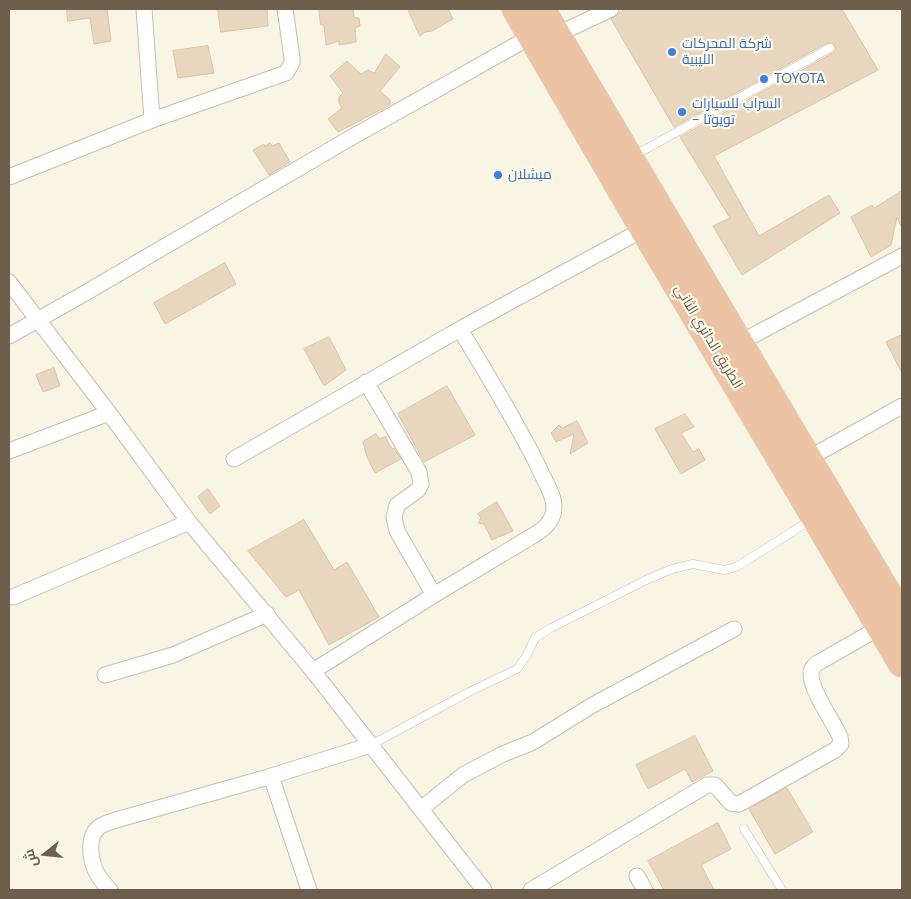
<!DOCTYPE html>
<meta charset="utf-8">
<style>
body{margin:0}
#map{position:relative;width:911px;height:899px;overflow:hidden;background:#f9f5e5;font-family:"DM Sans",Cairo,sans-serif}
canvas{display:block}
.frame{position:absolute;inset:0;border:10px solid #6e5f4d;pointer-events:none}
.north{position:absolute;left:20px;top:829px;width:50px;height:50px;-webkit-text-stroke:4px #fcf9ea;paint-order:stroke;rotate:254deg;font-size:14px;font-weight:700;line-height:20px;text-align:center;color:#6e5f4d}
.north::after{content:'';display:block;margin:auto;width:18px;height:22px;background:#6e5f4d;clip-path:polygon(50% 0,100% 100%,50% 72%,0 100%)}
</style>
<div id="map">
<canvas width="911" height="899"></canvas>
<div class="frame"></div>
<div class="north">ش</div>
</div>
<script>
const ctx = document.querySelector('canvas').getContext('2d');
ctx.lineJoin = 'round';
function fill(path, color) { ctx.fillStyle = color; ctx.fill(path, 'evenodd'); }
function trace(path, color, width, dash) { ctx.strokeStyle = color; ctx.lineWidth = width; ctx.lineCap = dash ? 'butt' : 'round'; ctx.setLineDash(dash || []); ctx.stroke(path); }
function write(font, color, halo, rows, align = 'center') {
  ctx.font = font + ' "DM Sans",Cairo,sans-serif'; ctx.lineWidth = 4.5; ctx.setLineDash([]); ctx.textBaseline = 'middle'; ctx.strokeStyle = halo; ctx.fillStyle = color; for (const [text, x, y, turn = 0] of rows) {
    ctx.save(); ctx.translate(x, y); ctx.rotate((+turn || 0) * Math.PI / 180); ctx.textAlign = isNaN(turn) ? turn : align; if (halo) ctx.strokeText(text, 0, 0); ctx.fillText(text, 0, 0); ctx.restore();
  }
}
const building = new Path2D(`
 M67,9h40l4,32 -17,3 -4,-26 -22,3z
 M218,9h49l1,17 -47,6z
 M319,9h34l1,8 5,1 1,8 -5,2 1,14 -17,3v-4l-13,4 -2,-20h-3z
 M408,9h40l5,10 -21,12 -7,1 -5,4z
 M625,9h217l36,61 -164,86 45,80 70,-41 11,18 -98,62 -29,-49 17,-8 -50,-81 153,-84 3,-4 -3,-5 -6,-1 -153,84 -63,-108z
 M208,46l6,27 -36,5 -5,-27z
 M386,54l14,13 -20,24 10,9v5l-52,27 -10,-13 14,-11 -3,-5v-6l4,-4 -13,-17 17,-15 14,13 7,-4 6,3z
 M270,143l2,3 7,-3 11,19 -21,13 -16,-25 11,-6 1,2z
 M902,191v37l-5,-11 -6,28 -20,12 -20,-40 21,-12 2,3z
 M225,263l11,21 -71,40 -11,-21z
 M902,335v38l-16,-31z
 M329,337l17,33 -22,16 -20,-37z
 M54,368l6,18 -17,6 -7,-17z
 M447,386l28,49 -51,27 -26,-48z
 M685,414l9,13 -13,6 12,19 6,-3 6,11 -24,14 -26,-45z
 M577,421l11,22 -18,11 4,-20 -18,8 -5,-9 8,-8 3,3z
 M376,434l4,5 5,-3 7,13 2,-1 7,11 -26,14 -8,-16 -4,-15z
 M208,489l12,17 -10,8 -12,-17z
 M497,502l16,29 -21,9 -8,-16 -6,-1 3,-5 -3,-4z
 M304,520l30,50 13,-8 32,55 -50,28 -30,-55 -13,7 -38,-46z
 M695,736l18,35 -21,11 -7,-13 -37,20 -12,-24z
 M787,788l26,44 -38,22 -26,-45z
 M718,823l13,26 -30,16 13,25h-50l-16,-29z`);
fill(building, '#e8d7be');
trace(building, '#dbc2a2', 1);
const lane = new Path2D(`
 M633,156l197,-108
 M371,745l96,-52 50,-24 10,-14 8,-17 16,-10 95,-48 26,-11 21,-5 32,6 13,-4 73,-46
 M744,829l38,61`);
const street = new Path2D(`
 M556,35l55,-26
 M152,120l134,-47 6,-10v-5l-7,-49
 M9,177l143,-57 -8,-111
 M9,282l100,131 80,109 124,149 171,219
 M9,336l71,-40 267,-156 185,-104
 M739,343l163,-87
 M366,382l53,90 2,12 -3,6 -21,15 -3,12 3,14 37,64
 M9,451l100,-38
 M809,458l93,-52
 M234,459l226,-130 184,-100
 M13,597l176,-75
 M313,671l121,-76 95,-57c12,-7 25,-15 25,-31 0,-13 -10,-27 -15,-39 -23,-48 -52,-93 -79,-139
 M105,675l68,-20 94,-41
 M271,776l38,114
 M421,809l42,-34 40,-21 30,-12 58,-36 143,-77
 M637,876l8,14
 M110,890c-6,-6 -13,-15 -16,-23 -4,-11 -6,-31 4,-39 4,-4 13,-6 18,-8l149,-42 106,-33
 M531,890l176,-105h8l16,18 8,1 96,-54 6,-6 -1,-7c-6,-15 -35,-54 -28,-68 2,-4 5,-6 9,-8l60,-34`);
const highway = new Path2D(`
 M516,9l128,220 258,434
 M541,9l361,609`);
trace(lane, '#c8beac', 9);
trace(street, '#c8beac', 17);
trace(highway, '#d9d5d1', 29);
trace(lane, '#fff', 8);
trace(street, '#fff', 15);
trace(highway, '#ecc3a3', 28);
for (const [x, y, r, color] of [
 [672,52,5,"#3f7fe0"],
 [764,79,5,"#3f7fe0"],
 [682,112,5,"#3f7fe0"],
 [498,175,5,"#3f7fe0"]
]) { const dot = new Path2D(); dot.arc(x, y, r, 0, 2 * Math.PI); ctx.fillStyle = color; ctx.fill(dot); trace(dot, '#fcf9ea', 2); }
write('14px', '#366cbe', '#fcf9ea', [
 ["شركة المحركات",682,44],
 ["الليبية",682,60],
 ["TOYOTA",774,79],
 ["السراب للسيارات",692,104],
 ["- تويوتا",692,120],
 ["ميشلان",508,175]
], 'left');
write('14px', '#6e5f4d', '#fcf9ea', [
 ["الطريق الدائري الثاني",708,337,59]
]);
</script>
